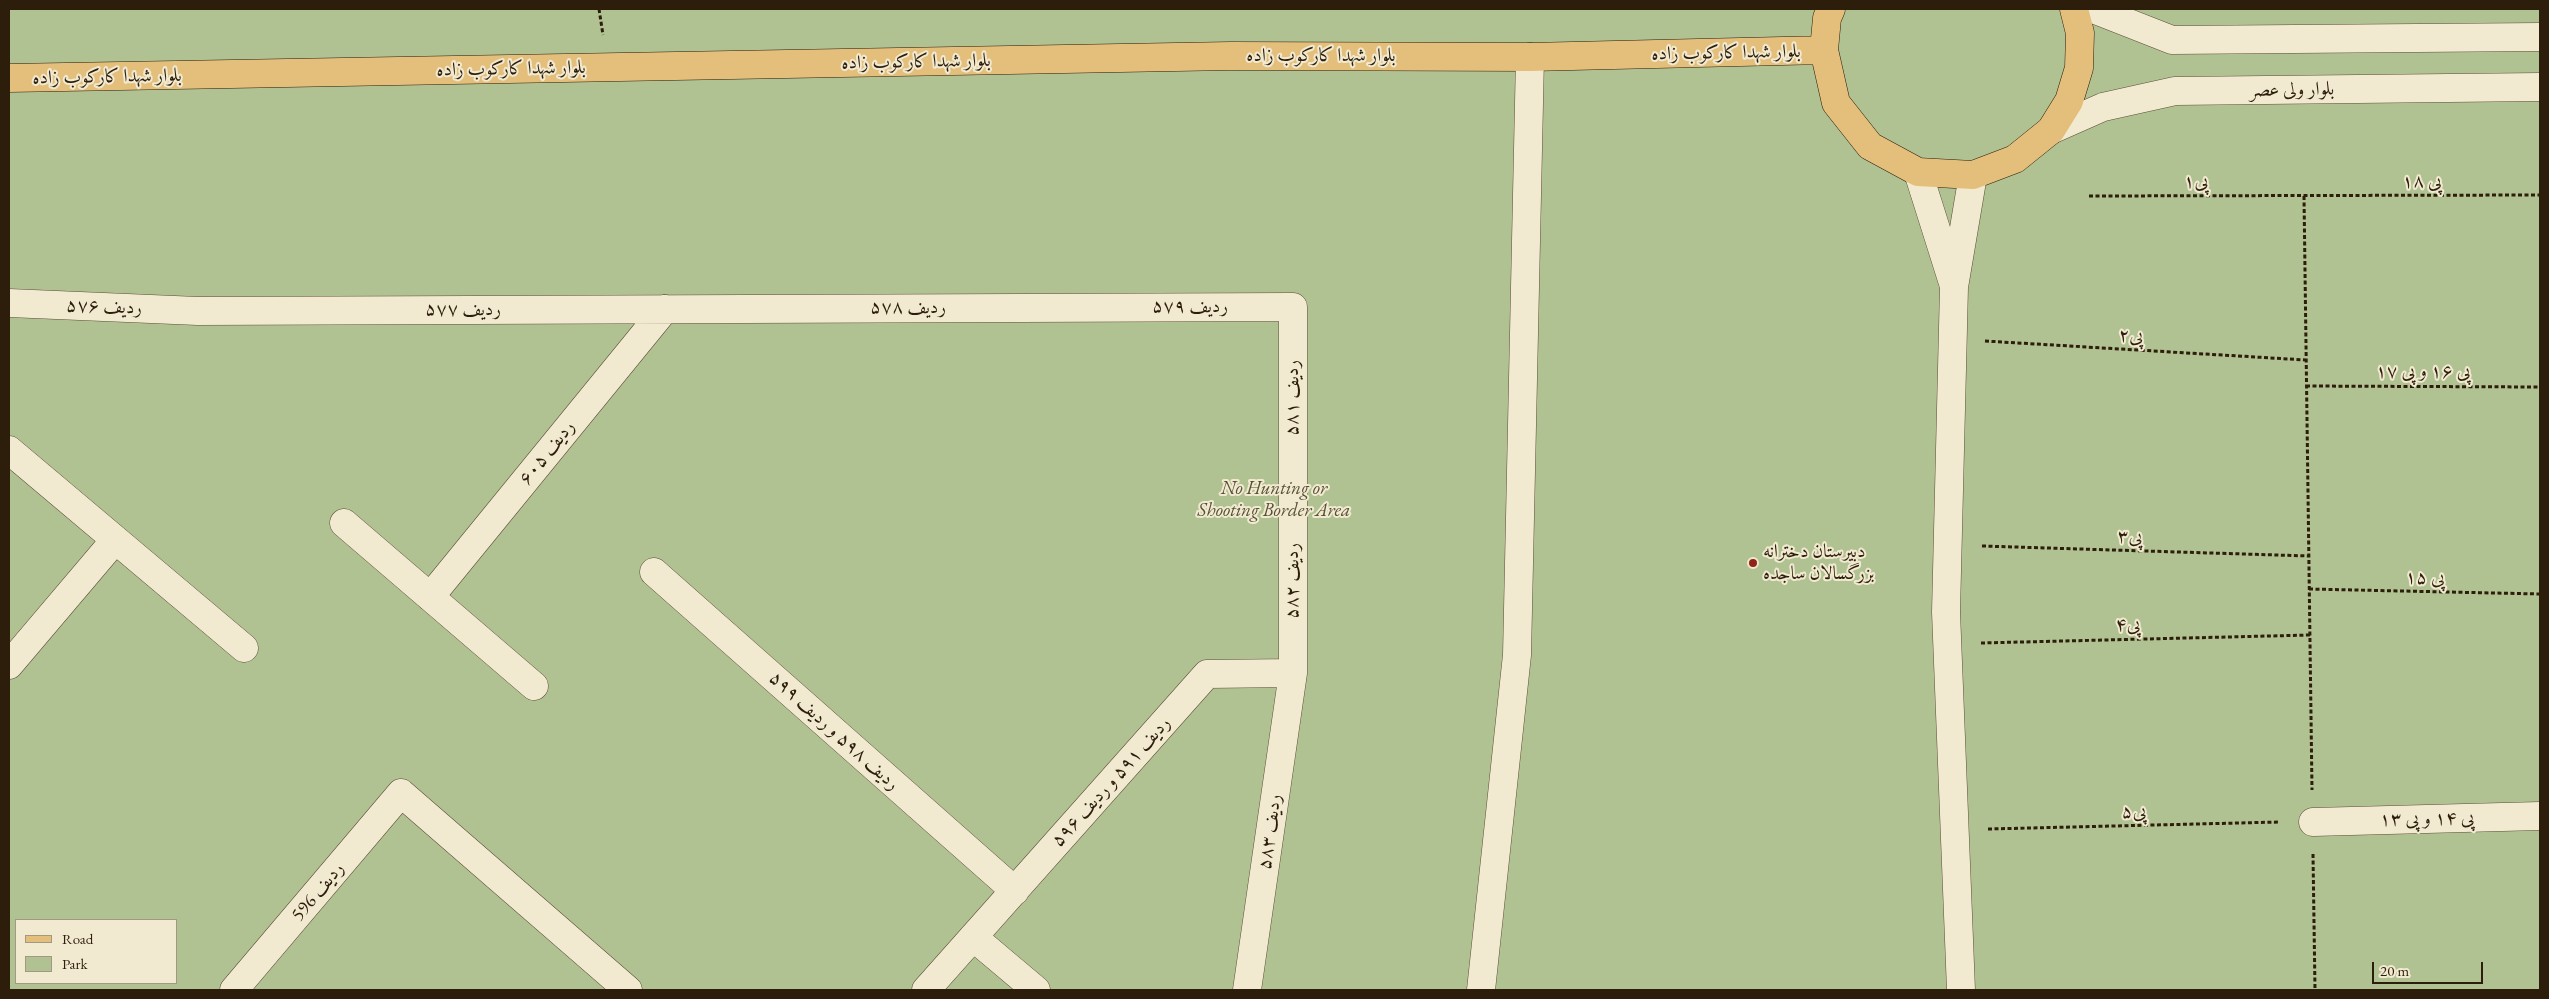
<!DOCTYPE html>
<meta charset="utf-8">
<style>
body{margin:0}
#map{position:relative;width:2549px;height:999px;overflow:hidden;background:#e9deb8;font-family:"EB Garamond",serif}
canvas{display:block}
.frame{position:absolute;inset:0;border:10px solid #2d1d0b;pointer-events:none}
.legend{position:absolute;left:15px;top:919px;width:162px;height:65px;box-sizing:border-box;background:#f1ead1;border:1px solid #a39882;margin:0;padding:6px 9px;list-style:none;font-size:15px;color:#2d1d0b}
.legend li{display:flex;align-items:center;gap:10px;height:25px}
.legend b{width:25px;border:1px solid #a39882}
.scale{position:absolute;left:2372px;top:962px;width:111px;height:22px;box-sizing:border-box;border:2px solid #2d1d0b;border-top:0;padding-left:6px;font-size:15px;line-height:18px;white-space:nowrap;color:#2d1d0b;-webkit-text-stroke:4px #f1ead1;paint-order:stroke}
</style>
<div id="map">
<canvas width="2549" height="999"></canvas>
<div class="frame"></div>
<ul class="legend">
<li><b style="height:6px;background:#e4bf7c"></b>Road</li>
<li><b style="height:14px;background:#b1c292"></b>Park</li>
</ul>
<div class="scale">20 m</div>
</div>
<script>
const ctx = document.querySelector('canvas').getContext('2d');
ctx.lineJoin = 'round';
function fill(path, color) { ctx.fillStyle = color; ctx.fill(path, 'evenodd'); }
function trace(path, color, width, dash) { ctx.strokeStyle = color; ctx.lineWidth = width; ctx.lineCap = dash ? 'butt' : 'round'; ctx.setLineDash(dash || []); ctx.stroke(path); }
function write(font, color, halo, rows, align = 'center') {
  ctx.font = font + ' "EB Garamond",Amiri,serif'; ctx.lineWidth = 4; ctx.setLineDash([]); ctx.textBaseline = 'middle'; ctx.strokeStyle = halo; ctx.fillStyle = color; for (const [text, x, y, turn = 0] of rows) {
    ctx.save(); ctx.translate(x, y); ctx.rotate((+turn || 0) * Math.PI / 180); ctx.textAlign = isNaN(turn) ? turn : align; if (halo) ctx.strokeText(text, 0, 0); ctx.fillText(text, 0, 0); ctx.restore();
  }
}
fill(new Path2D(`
 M9,9h2531v981h-2531zM16,920h160v63h-160z`), '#b1c292');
const minor = new Path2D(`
 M2093,9l79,31 368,-3
 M2051,130l52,-23 72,-16 365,-4
 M1918,172l35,111
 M9,303l189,8 1095,-4v366l-46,317
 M9,450l235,198
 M344,523l190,163
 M654,572l361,319
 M430,597l235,-288
 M9,665l106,-125
 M2313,822l227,-6
 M973,937l63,53
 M234,990l167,-197 227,197
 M926,990l281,-316 86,-1
 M1481,990l36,-335 13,-598
 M1961,990l-15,-378 8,-325 19,-112`);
const major = new Path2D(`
 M1831,9l-4,9 -3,32 12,53 34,43 48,26 55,3 42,-16 36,-29 18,-29 10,-33 1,-35 -6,-24
 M9,78l1222,-22 299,1 294,-7`);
trace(minor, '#5c4d36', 29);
trace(major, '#2d1d0b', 29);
trace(new Path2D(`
 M599,9l4,26
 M2089,196l451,-1
 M2304,196l8,594
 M1985,341l321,19
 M2306,386l234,1
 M1982,546l327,10
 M2309,589l231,5
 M1981,643l329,-8
 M1988,829l292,-7
 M2313,854l2,136`), '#2d1d0b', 3, [4, 2.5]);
trace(minor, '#f1ead1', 28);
trace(major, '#e4bf7c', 28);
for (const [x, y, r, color] of [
 [1753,563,5,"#8f2418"]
]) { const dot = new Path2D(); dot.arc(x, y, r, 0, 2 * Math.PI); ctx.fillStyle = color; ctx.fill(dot); trace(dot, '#f1ead1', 2); }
write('19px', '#2d1d0b', '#f1ead1', [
 ["بلوار شهدا کارکوب زاده",1726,53,-1],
 ["بلوار شهدا کارکوب زاده",1321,56],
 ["بلوار شهدا کارکوب زاده",916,62,-1],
 ["بلوار شهدا کارکوب زاده",511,69,-1],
 ["بلوار شهدا کارکوب زاده",107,77,-1],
 ["بلوار ولی عصر",2292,90,-1],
 ["پی۱",2196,182],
 ["پی ۱۸",2422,182],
 ["ردیف ۵۷۶",104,307,2],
 ["ردیف ۵۷۹",1190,307],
 ["ردیف ۵۷۸",908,308],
 ["ردیف ۵۷۷",463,310],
 ["پی۲",2131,336,3],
 ["پی ۱۶ و پی ۱۷",2423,372],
 ["ردیف ۵۸۱",1293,398,-90],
 ["ردیف ۶۰۵",547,453,-51],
 ["پی۳",2130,537,2],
 ["پی ۱۵",2425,578,1],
 ["ردیف ۵۸۲",1293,581,-90],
 ["پی۴",2128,625,-1],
 ["ردیف ۵۹۸ و ردیف ۵۹۹",834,731,42],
 ["ردیف ۵۹۱ و ردیف ۵۹۶",1111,782,-48],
 ["پی۵",2134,812,-1],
 ["پی ۱۴ و پی ۱۳",2427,819,-1],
 ["ردیف ۵۸۳",1270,832,-82],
 ["ردیف 596",318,892,-50]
]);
write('italic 19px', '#554f34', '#f1ead1', [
 ["No Hunting or",1274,489],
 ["Shooting Border Area",1274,511]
]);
write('19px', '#2d1d0b', '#f1ead1', [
 ["دبیرستان دخترانه",1763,552],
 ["بزرگسالان ساجده",1763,574]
], 'left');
</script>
